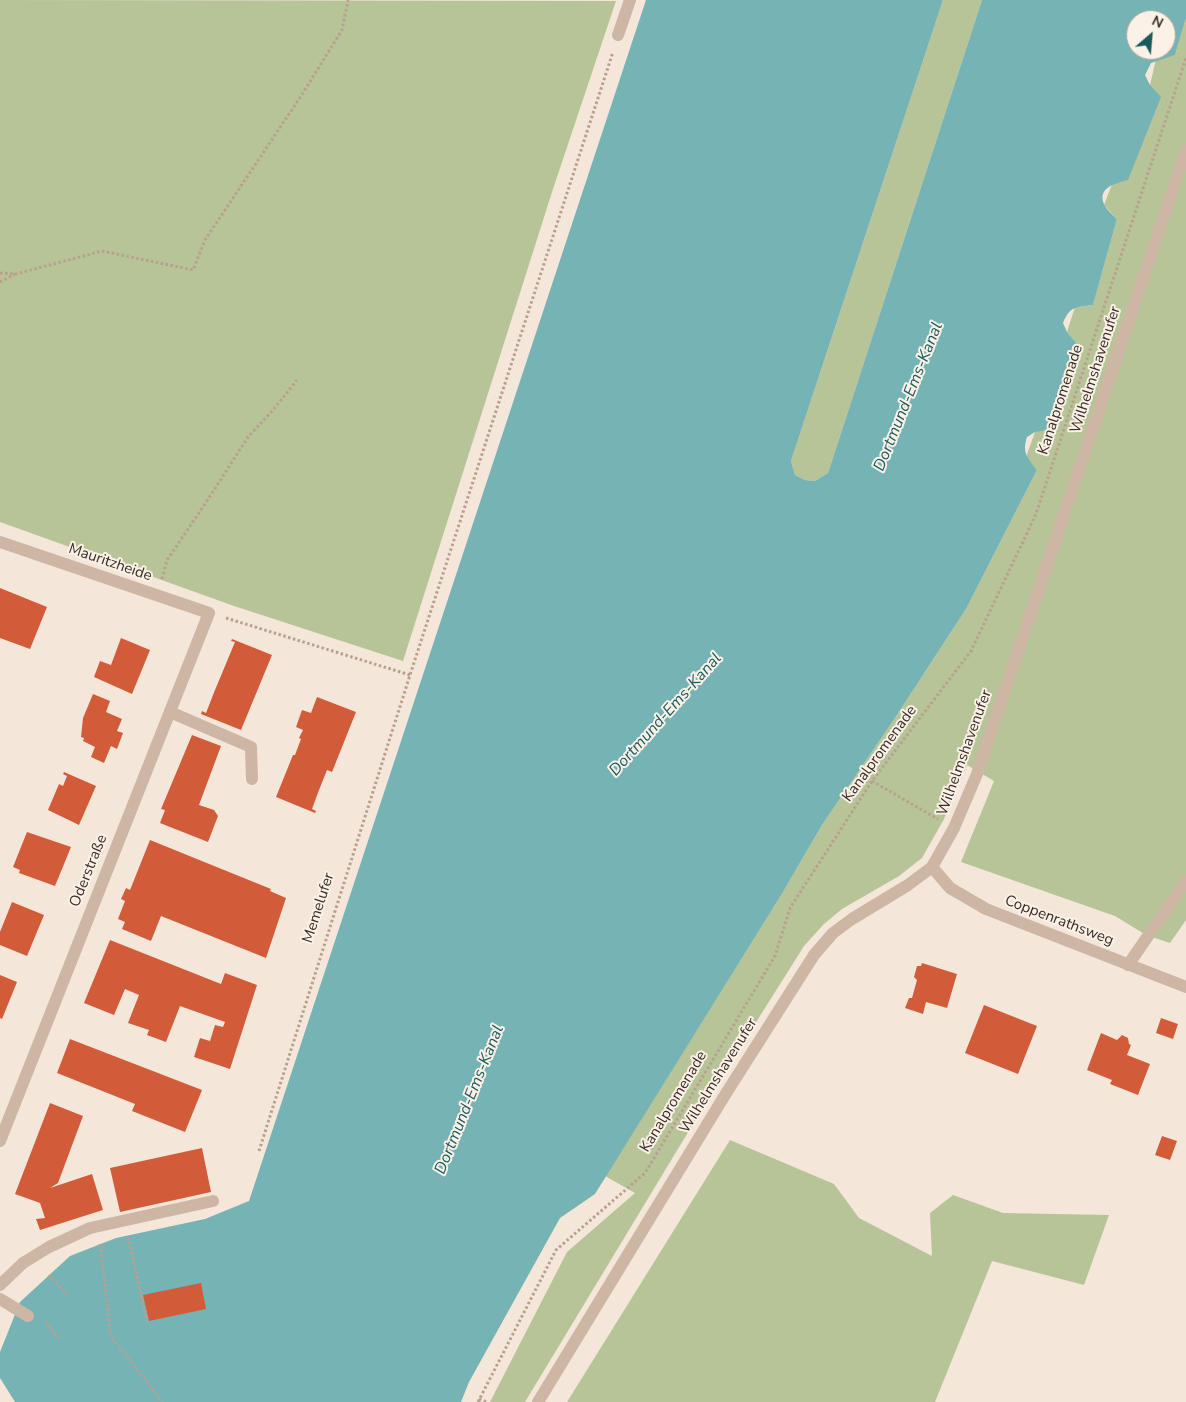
<!DOCTYPE html>
<meta charset="utf-8">
<style>
body{margin:0}
#map{position:relative;width:1186px;height:1402px;overflow:hidden;background:#f4e7da;font-family:"Nunito Sans",sans-serif}
canvas{display:block}
.north{position:absolute;left:1126px;top:10px;width:50px;height:50px;box-sizing:border-box;background:#fbf1e6;border:1px solid #ada29a;border-radius:50%;rotate:27deg;font-size:14px;font-weight:700;line-height:20px;text-align:center;color:#382c27}
.north::after{content:'';display:block;margin:auto;width:18px;height:22px;background:#185b5e;clip-path:polygon(50% 0,100% 100%,50% 72%,0 100%)}
</style>
<div id="map">
<canvas width="1186" height="1402"></canvas>
<div class="north">N</div>
</div>
<script>
const ctx = document.querySelector('canvas').getContext('2d');
ctx.lineJoin = 'round';
function fill(path, color) { ctx.fillStyle = color; ctx.fill(path, 'evenodd'); }
function trace(path, color, width, dash) { ctx.strokeStyle = color; ctx.lineWidth = width; ctx.lineCap = dash ? 'butt' : 'round'; ctx.setLineDash(dash || []); ctx.stroke(path); }
function write(font, color, halo, rows, align = 'center') {
  ctx.font = font + ' "Nunito Sans",sans-serif'; ctx.lineWidth = 4; ctx.setLineDash([]); ctx.textBaseline = 'middle'; ctx.strokeStyle = halo; ctx.fillStyle = color; for (const [text, x, y, turn = 0] of rows) {
    ctx.save(); ctx.translate(x, y); ctx.rotate((+turn || 0) * Math.PI / 180); ctx.textAlign = isNaN(turn) ? turn : align; if (halo) ctx.strokeText(text, 0, 0); ctx.fillText(text, 0, 0); ctx.restore();
  }
}
fill(new Path2D(`
 M0,0l616,1 -63,188 -150,472 -169,-55 -234,-84z
 M943,0h39l-154,473 -13,8 -10,-1 -10,-5 -4,-14z
 M1186,18v902l-16,23 -24,-8 -31,-19 -154,-54 33,-81 -27,-16 -23,54 -22,39 -23,18 -57,33 -18,15 -20,22 -88,140 -191,316h-35l77,-150 68,-59 -30,-17 178,-284 39,-67 73,-107 71,-109 71,-139 -11,-13 9,-25 44,-86 -12,-14 8,-25 18,-2 24,-86 -13,-14 46,-120 6,-26 19,-4z
 M730,1140l104,44 25,34 73,38 -2,-43 23,-18 50,18 106,2 -25,70 -92,-24 -57,141h-368z`), '#b7c498');
fill(new Path2D(`
 M646,0h297l-152,461 4,14 10,5 10,1 13,-8 154,-473h204v18l-11,37 -24,8 -6,12 5,10 11,12 -33,83c-11,3 -31,7 -24,24 2,5 9,11 13,15l-24,86c-17,2 -23,1 -30,18l4,9 12,14 -27,83 -17,3 -8,5c-5,16 0,20 10,33l-71,139 -71,109 -73,107 -39,67 -188,302 -35,24 -91,164 -8,20h-446l-15,-24v-26l20,-50 50,-46 46,-18 89,-19 44,-18zM1136,20h30v30h-30z`), '#76b3b4');
fill(new Path2D(`
 M0,588l47,19 -17,42 -30,-11z
 M121,638l29,12 -18,44 -38,-17 6,-16 11,4z
 M232,639l40,16 -31,75 -40,-16 1,-3 4,2 9,-23 20,-48 -4,-1z
 M93,694l17,7 -4,11 16,7 -5,12 6,2 -6,16 -6,-3 -7,17 -13,-6 4,-10 -12,-6 1,-3 -3,-1 2,-19z
 M317,697l39,15 -24,60 -5,-2 -8,20 -7,19 4,2 -1,2 -39,-16 17,-42h2l6,-16 -2,-1 4,-8 -7,-3 6,-17 9,3z
 M192,735l29,11 -22,59 15,5 4,6 -10,26 -48,-19 5,-13 -4,-1z
 M64,772l32,14 -17,39 -31,-15 11,-26 4,2 4,-10 -4,-2z
 M27,832l44,15 -16,39 -36,-13 1,-3 -7,-3z
 M150,840l121,49 -1,2 16,7 -20,60 -105,-42 -10,25 -29,-12 3,-7 -7,-3 7,-18 -4,-2 5,-11 4,2z
 M12,902l32,13 -17,41 -27,-11v-13z
 M110,940l111,44 4,-11 32,12 -27,84 -36,-12 6,-19 10,3 5,-16 8,2 2,-5 -45,-16 -14,36 -19,-7 2,-5 -21,-7 11,-28 -14,-6 -11,26 -30,-12z
 M922,963l35,11 -10,34 -21,-6 -3,12 -18,-6 4,-10h3l5,-18 -3,-3 3,-11h4z
 M0,975l17,7 -15,37 -2,-1z
 M984,1005l53,21 -19,48 -53,-21z
 M1161,1018l17,6 -5,15 -17,-6z
 M1101,1033l16,7 5,-5 6,3 1,6 2,1 -4,10 23,9 -12,31 -28,-11 2,-4 -25,-10z
 M70,1039l132,51 -17,42 -53,-21 3,-7 -78,-31z
 M50,1103l33,13 -25,67 -8,5 42,-14 11,36 -63,20 -4,-11 9,-1 -5,-15 -25,-9z
 M1162,1136l15,5 -7,19 -15,-5z
 M202,1148l9,44 -91,20 -10,-44z
 M201,1283l5,26 -57,12 -6,-26z`), '#d25b3a');
trace(new Path2D(`
 M0,273l16,1 86,-23 91,19 12,-30 96,-144 41,-66 6,-30
 M0,282l15,-8
 M162,579l5,-19 38,-56 43,-67 25,-27 24,-30
 M226,618l184,57
 M872,781l66,38
 M259,1151l151,-476 203,-623
 M128,1237l19,84
 M100,1244l11,92 51,66
 M48,1276l5,3 15,17
 M45,1322l16,19
 M479,1399l8,3
 M478,1402l78,-152 89,-77 130,-217 15,-48 82,-127 99,-130 65,-137 150,-456`), '#b9a08e', 3, [2.5, 2.5]);
trace(new Path2D(`
 M618,35l12,-35
 M170,712l81,35 1,32
 M1128,965l58,-84
 M0,1285l23,-22 26,-16 41,-19 123,-27
 M0,1299l28,17`), '#cdb6a4', 12);
trace(new Path2D(`
 M0,542l209,71 -209,528
 M932,867l18,21 36,21 200,78
 M538,1402l187,-307 89,-140 19,-22 19,-14 56,-34 24,-18 22,-39 23,-54 209,-624`), '#cdb6a4', 12);
write('15px', '#382c27', '#fbf1e6', [
 ["Wilhelmshavenufer",1096,370,-72],
 ["Kanalpromenade",1061,400,-72],
 ["Mauritzheide",110,563,19],
 ["Wilhelmshavenufer",965,753,-70],
 ["Kanalpromenade",880,754,-54],
 ["Oderstraße",89,871,-68],
 ["Memelufer",319,908,-72],
 ["Coppenrathsweg",1059,921,21],
 ["Wilhelmshavenufer",719,1076,-58],
 ["Kanalpromenade",674,1102,-59]
]);
write('italic 16px', '#185b5e', '#fbf1e6', [
 ["Dortmund-Ems-Kanal",909,397,-68],
 ["Dortmund-Ems-Kanal",666,715,-48],
 ["Dortmund-Ems-Kanal",470,1100,-68]
]);
</script>
